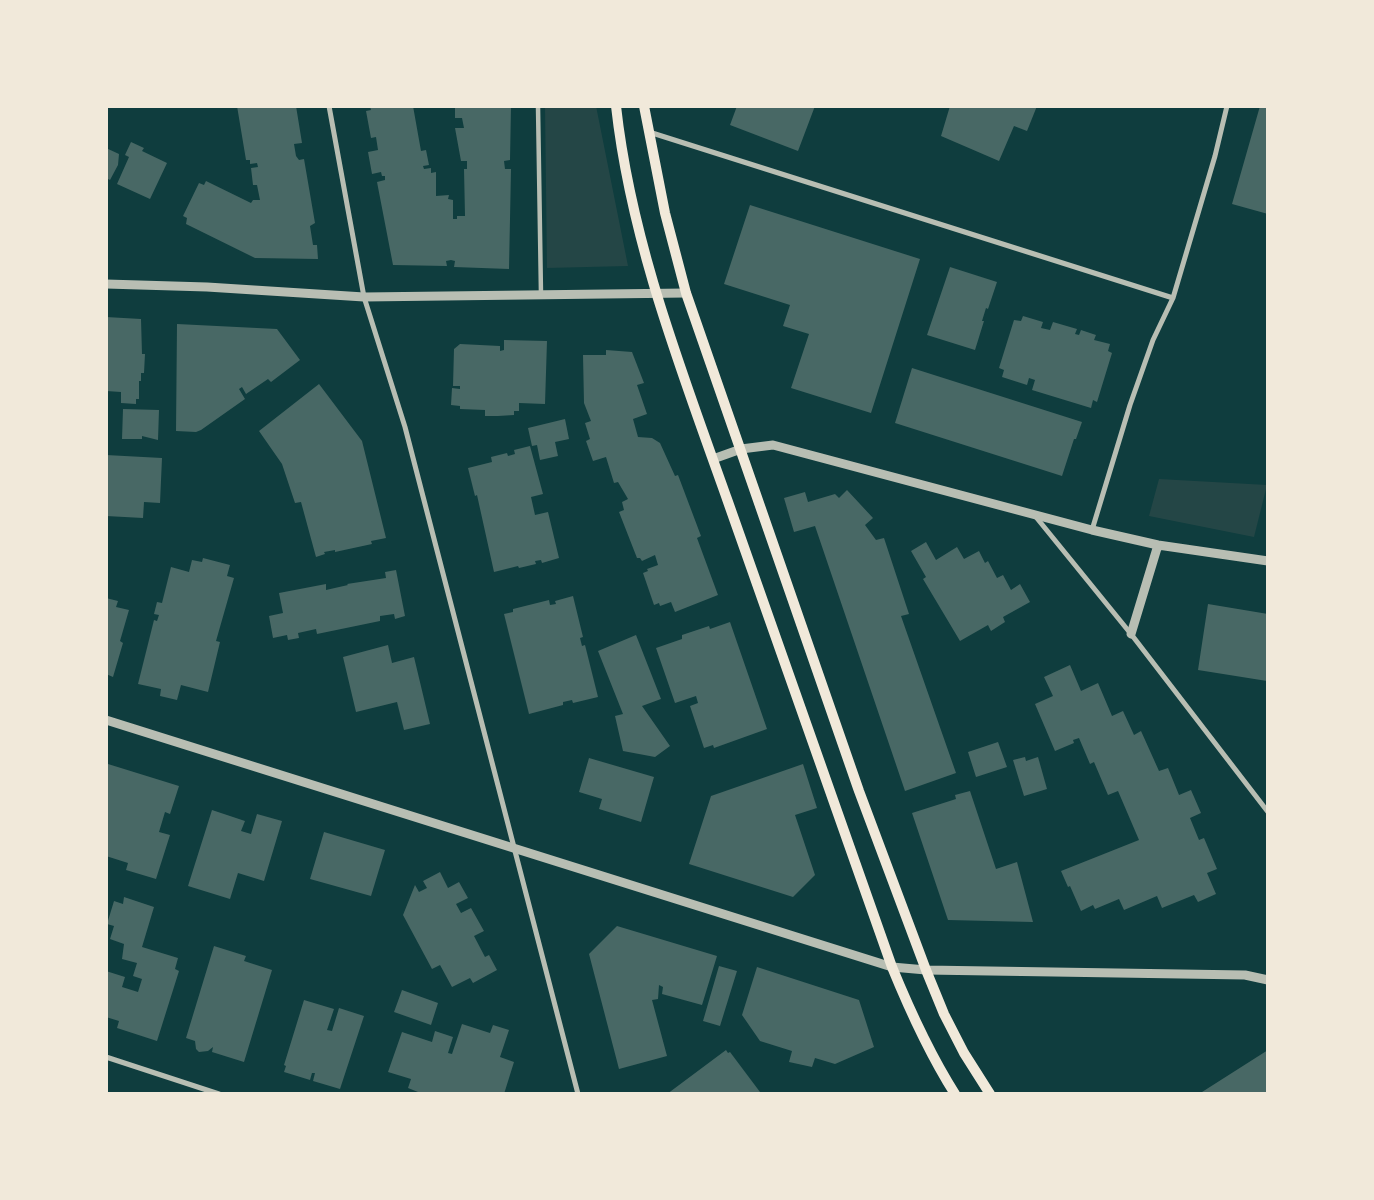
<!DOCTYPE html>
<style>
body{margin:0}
#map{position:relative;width:1374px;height:1200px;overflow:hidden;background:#0f3d3e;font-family:Arial,sans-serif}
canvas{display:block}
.frame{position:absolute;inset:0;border:108px solid #f1e9da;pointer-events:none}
</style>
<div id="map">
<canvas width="1374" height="1200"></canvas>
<div class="frame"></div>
</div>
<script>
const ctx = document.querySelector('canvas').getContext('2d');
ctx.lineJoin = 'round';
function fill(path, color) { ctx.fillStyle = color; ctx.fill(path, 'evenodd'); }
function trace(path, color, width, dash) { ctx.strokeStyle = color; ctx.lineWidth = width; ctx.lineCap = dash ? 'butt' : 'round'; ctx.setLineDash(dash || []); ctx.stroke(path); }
fill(new Path2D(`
 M545,106h51l32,160 -81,2z
 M1159,479l108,6 -13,52 -105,-21z`), '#244646');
fill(new Path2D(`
 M237,106h59l6,37 -8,1 2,12 3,4 5,-1 11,64 -5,3 3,19h4l1,14 -63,-1 -69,-34 1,-6 -4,-2 16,-33 5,2 2,-4 45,22 2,-3h7l-3,-15h-4l-2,-17 7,-1 -1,-4 -7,1v-4h-4z
 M370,106h43l8,45 5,-1 3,15 -6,1 1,3 7,-1v5l5,-1v24l13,-1 -1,4 5,1v19h4v-3h8l-1,-47h3v-8h-6l-6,-33h9l-2,-10h-7v-12h56l-1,54 -6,1 1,8h6l-2,100 -55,-2 1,-6 -4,-1 -5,1 1,5 -54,-1 -16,-83 8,-2v-4h-3l-1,-4 -9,2 -4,-22 10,-2 -2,-13 -5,1 -5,-27 5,-1z
 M737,106h78l-17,45 -68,-26z
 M950,106h87l-10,25 -13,-5 -15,35 -58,-25z
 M1260,106h8v108l-36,-10z
 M131,142l13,6 -2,3 25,12 -17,36 -33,-15 12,-27 -4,-2z
 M106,148l13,6 -1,11 -8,15 -4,-2z
 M750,205l170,54 -49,154 -80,-25 18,-54 -26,-8 7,-21 -66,-21z
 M950,267l47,15 -9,27 -2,-1 -4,13h2l-9,29 -48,-15z
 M1023,316l20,6 -2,6 9,2 3,-8 24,7 -2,5 4,1 2,-5 15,5 -2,5 16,4 -2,7 4,2 -15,49 -4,-2 -2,8 -59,-18 3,-10 -6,-2 -2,7 -25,-8 2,-7 -5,-2 15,-48 7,1z
 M106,317l35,2 1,35h3l-1,19h-3v8h-2v18h-3v5l-15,-1v-11l-15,-1z
 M177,324l100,5 23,31 -29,22 -3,-3 -22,15 -4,-7 -3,2 6,10 -44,31 -5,2 -20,-1z
 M504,340l43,1 -2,63 -26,-1v8h-5v4l-16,1h-13v-6l-25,-1v-3l-9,-1 1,-17 8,1v-3h-7l1,-37 6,-5 40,2v5l4,-1z
 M606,350l26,2 12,31 -7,2 10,29 -14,5 5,18 14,1 8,5 15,33 3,-1 23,61 -4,2 21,57 -43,17 -4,-10 -11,4 -1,-3 -5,2 -11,-32 5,-2 -1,-2 11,-4 -3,-10 -13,6 -2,-3h-3l-18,-46 5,-2 -2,-8 6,-3 -10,-17 -4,1 -8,-26 -13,4 -7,-20 4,-2 -5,-16 6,-2 -7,-18 -1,-48h23z
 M912,368l170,54 -6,17h-2l-12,37 -167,-53z
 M319,384l43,57 24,97 -15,3 1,3 -37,8v-2l-11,2 1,2 -9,3 -15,-55 -6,1 -13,-39 -23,-33z
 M123,409l36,1 -1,30 -16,-4v3h-20z
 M565,419l4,20 -14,3 3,14 -18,4 -3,-15 -5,1 -4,-18z
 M530,446l13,48 -12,3 4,18 13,-3 11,46 -17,5 -1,-3 -6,1 1,3 -17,4 -1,-2 -24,6 -17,-77 -2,1 -7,-28 24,-6 -1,-5 16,-4 1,3 7,-2 -1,-4z
 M106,455l56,3 -2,45 -16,-1 -1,16 -37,-2z
 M847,490l26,28 -8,7 11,15 8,-2 25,76 -8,2 55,157 -51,18 -90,-265 -21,6 -10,-34 21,-6 3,10 27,-8 4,4z
 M926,542l10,18 21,-13 7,12 15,-8 6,12 3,-2 9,17 6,-3 8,15 9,-6 10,18 -27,15 2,5 -14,9 -3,-6 -28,16 -37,-62 3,-2 -15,-26z
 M203,558l27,7 -3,11 7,2 -18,63 4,1 -12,50 -27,-7 -4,15 -17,-4 1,-7 -23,-5 16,-64 3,1 2,-6 -5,-1 3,-12 5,1 9,-36 18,5 3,-12 10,2z
 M396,570l9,46 -10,3 -1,-5 -14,2v5l-63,13 -1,-5 -18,4 1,5 -11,2 -1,-5 -14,3 -4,-22 14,-3 -4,-20 47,-9v6l22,-5 -1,-1 39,-6 -1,-6z
 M573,596l10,41 -3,1 2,8 3,-1 13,52 -25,6 -1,-3 -9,2v3l-34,9 -25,-100 9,-2v-3l36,-9 1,5 6,-1 -1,-3z
 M106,598l12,3 -2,6 13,3 -9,31 3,2 -10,34 -7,-3z
 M1208,604l60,10 -1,67 -69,-11z
 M730,622l37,107 -53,19 -1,-3 -9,3 -14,-42 8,-3 -2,-7 -21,7 -19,-55 26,-9v-4l27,-9 1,3z
 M636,635l25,64 -19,7 28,40 -15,11 -32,-6 -8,-35 8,-2 -25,-63z
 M388,645l4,18 22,-6 16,67 -26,6 -7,-28 -41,10 -13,-55z
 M1070,665l11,26 17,-8 14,33 11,-5 11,24 7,-4 18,40 9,-3 11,27 12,-5 10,23 -11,5 9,22 5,-2 13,31 -10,4 9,21 -18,8 -4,-7 -32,13 -5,-12 -33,14 -5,-11 -24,10 -2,-4 -12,6 -11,-25 -2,1 -7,-16 78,-31 -21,-49 -10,4 -14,-33 -4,2 -11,-26 -6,2 1,3 -19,8 -20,-47 18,-8 -9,-19z
 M998,742l9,25 -31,10 -8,-25z
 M1025,757l1,4 12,-4 9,32 -23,7 -11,-36z
 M589,758l65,19 -13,45 -42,-13 3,-10 -23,-7z
 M108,764l71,22 -9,28 -5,-2 -6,20 11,3 -14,44 -30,-9 2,-7 -22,-7v-86z
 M803,764l14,44 -22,7 20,60 -22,22 -104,-33 22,-68z
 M970,791l26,78 21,-7 16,60 -85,-2 -36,-107 44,-14 -1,-4z
 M212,810l33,11 -4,10 10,3 6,-20 25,7 -18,60 -26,-8 -8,26 -42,-13z
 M324,832l61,18 -14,46 -61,-17z
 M440,872l8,16 11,-6 9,16 -12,6 5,9 10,-5 13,23 -10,5 11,21 4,-2 8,15 -24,13 -3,-5 -18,9 -12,-22 -8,4 -29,-54 12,-30 4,7 8,-4 -4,-7z
 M124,897l30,10 -12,40 36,11 -3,11 4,2 -22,70 -40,-13 2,-7 -13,-4v-46l19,6 -3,10 16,5 4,-13 -9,-3 4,-13 -15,-4 2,-15 -14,-5 4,-13 -7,-2 7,-23 9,3z
 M617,926l100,30 -15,49 -40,-11 1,-7 -4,-2 -1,14 -6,1 15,56 -48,13 -30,-115z
 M214,946l32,10 -2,5 28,9 -28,92 -32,-10 1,-5 -5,4 -9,1 -3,-3 -1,-8 -9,-3z
 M719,966l18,5 -17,55 -17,-5z
 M757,967l102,33 15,47 -39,17 -20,-6 -3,9 -23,-5 3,-11 -32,-10 -18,-26z
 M402,990l36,13 -7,22 -37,-13z
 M304,1000l30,9 -7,21 5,1 7,-23 25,8 -24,73 -27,-8 2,-8h-3l-2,7 -26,-8 2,-6 -2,-1z
 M462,1024l28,9 3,-8 16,5 -9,27 14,5 -10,32h-81l-15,-6 3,-9 -23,-7 14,-40 30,10 3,-11 18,6 -5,16 4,1z
 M726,1050l2,3 2,-1 30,40 -93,2z
 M1268,1050v44h-65l-1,-2z`), '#486865');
trace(new Path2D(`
 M538,106l3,189`), '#b8beb3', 4.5);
trace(new Path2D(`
 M329,106l35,191 41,130 173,667
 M649,132l524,166
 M1036,517l95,117 137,178
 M1092,530l38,-125 23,-65 20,-42 42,-142 12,-50
 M106,1057l113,37`), '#b8beb3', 5);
trace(new Path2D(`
 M106,284l101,3 157,10 322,-4
 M713,459l28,-10 32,-4 319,85 66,15 110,16
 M1131,634l27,-89
 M106,720l786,247 34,3 319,5 23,5`), '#b8beb3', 9);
trace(new Path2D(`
 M616,106c15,136 66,266 111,393 55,156 110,312 165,468 18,44 37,86 63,127
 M644,106l21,107 21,80 173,498 67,179 18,44 20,39 26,41`), '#f1e9da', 10);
</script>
